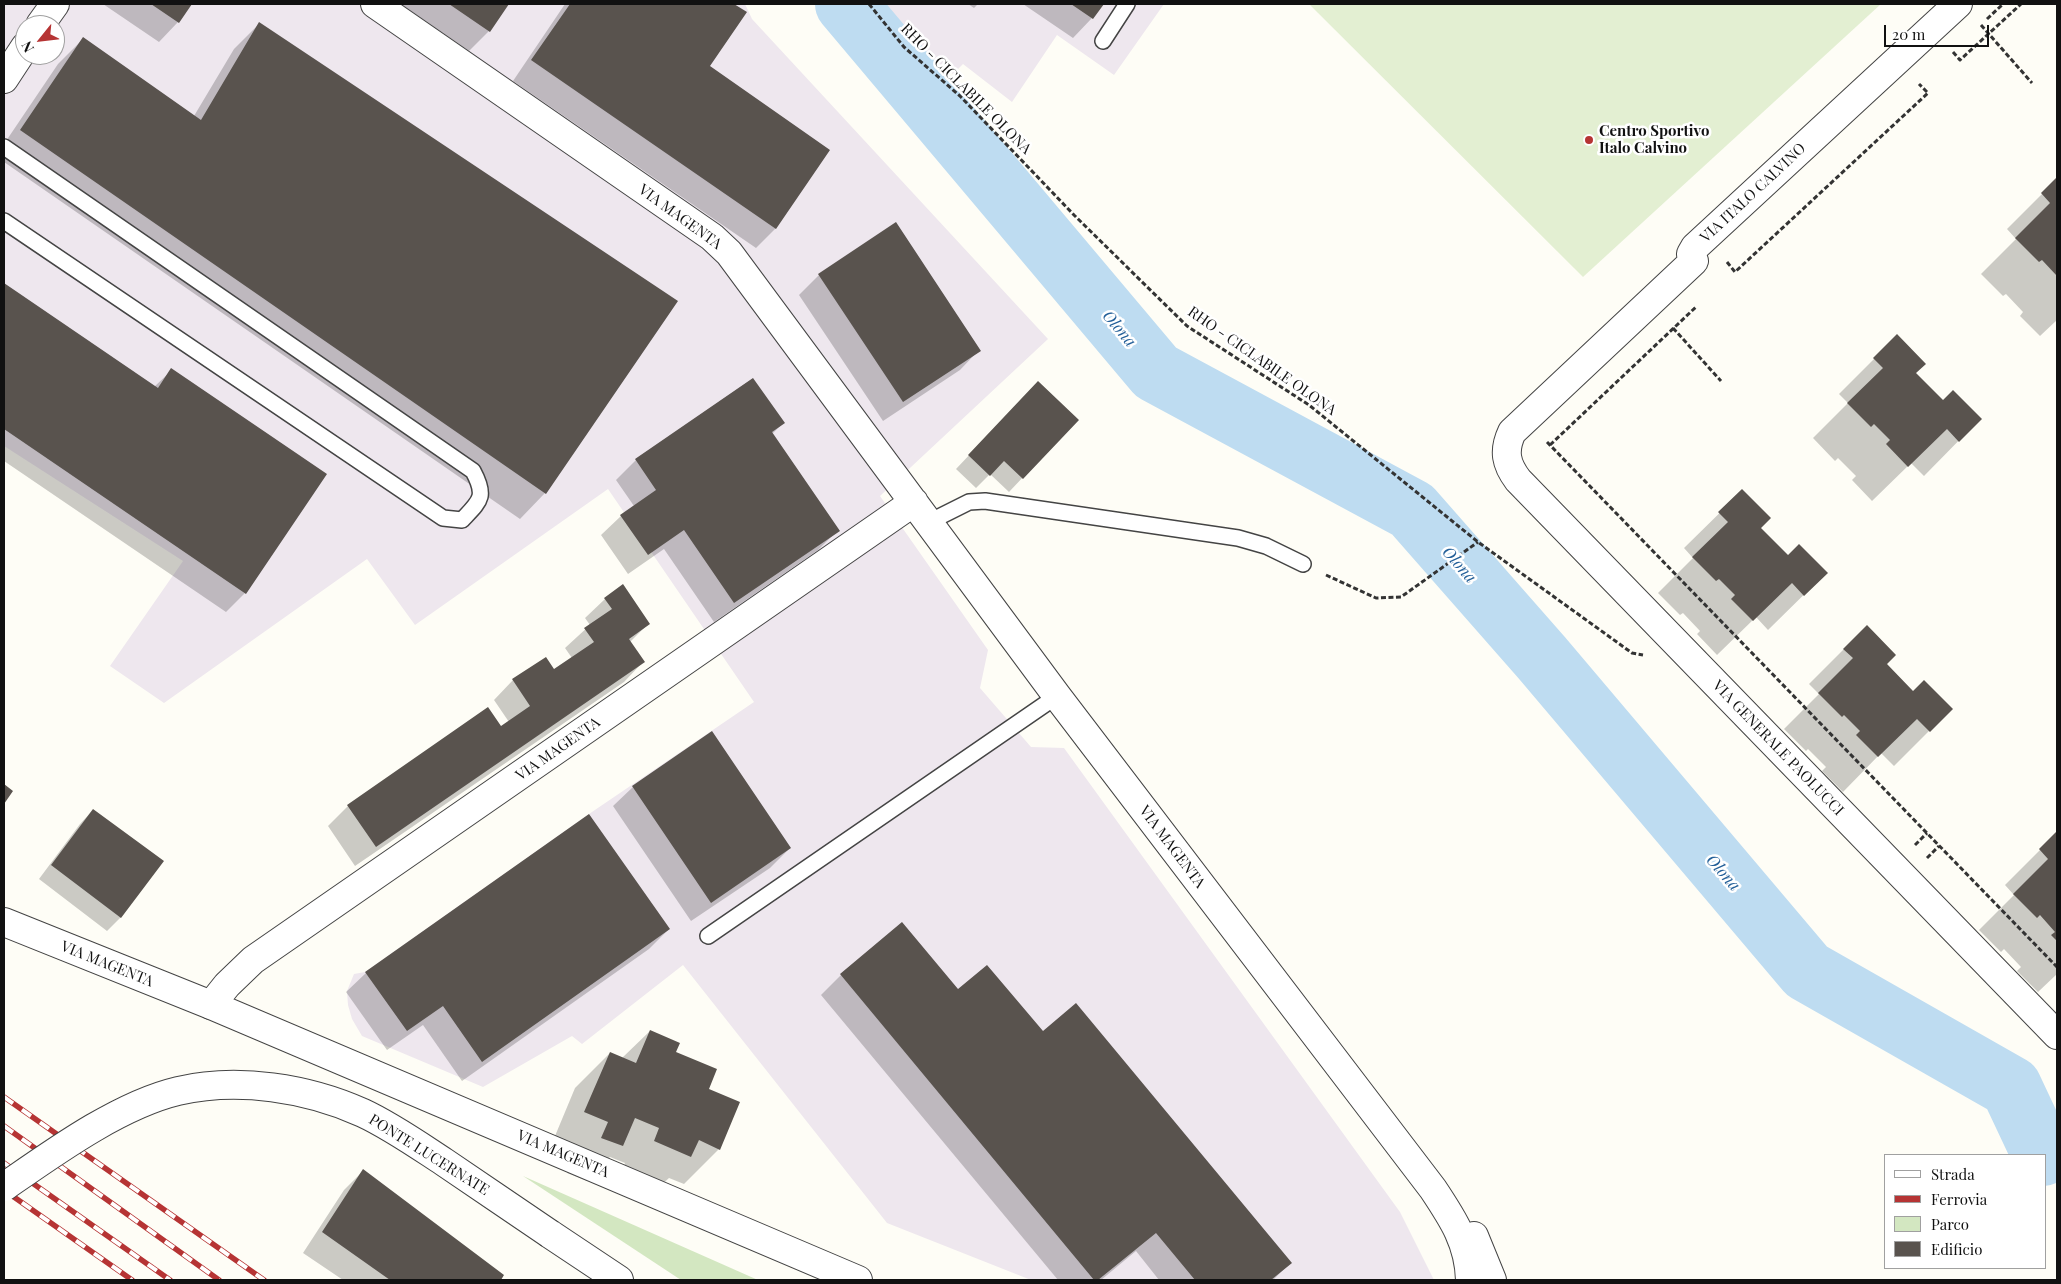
<!DOCTYPE html>
<style>
body{margin:0}
#map{position:relative;width:2061px;height:1284px;overflow:hidden;background:#fefdf6;font-family:"Playfair Display",serif}
canvas{display:block}
.frame{position:absolute;inset:0;border:5px solid #111;pointer-events:none}
.legend{position:absolute;left:1884px;top:1154px;width:162px;height:115px;box-sizing:border-box;background:#fff;border:1px solid #a0a0a0;margin:0;padding:6px 9px;list-style:none;font-size:15px;color:#111}
.legend li{display:flex;align-items:center;gap:10px;height:25px}
.legend b{width:25px;border:1px solid #a0a0a0}
.north{position:absolute;left:15px;top:15px;width:50px;height:50px;box-sizing:border-box;background:#fff;border:1px solid #a0a0a0;border-radius:50%;rotate:241deg;font-size:14px;font-weight:700;line-height:20px;text-align:center;color:#111}
.north::after{content:'';display:block;margin:auto;width:18px;height:22px;background:#b63434;clip-path:polygon(50% 0,100% 100%,50% 72%,0 100%)}
.scale{position:absolute;left:1884px;top:25px;width:105px;height:22px;box-sizing:border-box;border:2px solid #111;border-top:0;padding-left:6px;font-size:15px;line-height:18px;white-space:nowrap;color:#111;-webkit-text-stroke:4px #fff;paint-order:stroke}
</style>
<div id="map">
<canvas width="2061" height="1284"></canvas>
<div class="frame"></div>
<ul class="legend">
<li><b style="height:6px;background:#fff"></b>Strada</li>
<li><b style="height:6px;background:#b63434"></b>Ferrovia</li>
<li><b style="height:14px;background:#d3e7c1"></b>Parco</li>
<li><b style="height:14px;background:#59534e"></b>Edificio</li>
</ul>
<div class="north">N</div>
<div class="scale">20 m</div>
</div>
<script>
const ctx = document.querySelector('canvas').getContext('2d');
ctx.lineJoin = 'round';
function fill(path, color) { ctx.fillStyle = color; ctx.fill(path, 'evenodd'); }
function trace(path, color, width, dash) { ctx.strokeStyle = color; ctx.lineWidth = width; ctx.lineCap = dash ? 'butt' : 'round'; ctx.setLineDash(dash || []); ctx.stroke(path); }
function write(font, color, halo, rows, align = 'center') {
  ctx.font = font + ' "Playfair Display",serif'; ctx.lineWidth = 5; ctx.setLineDash([]); ctx.textBaseline = 'middle'; ctx.strokeStyle = halo; ctx.fillStyle = color; for (const [text, x, y, turn = 0] of rows) {
    ctx.save(); ctx.translate(x, y); ctx.rotate((+turn || 0) * Math.PI / 180); ctx.textAlign = isNaN(turn) ? turn : align; if (halo) ctx.strokeText(text, 0, 0); ctx.fillText(text, 0, 0); ctx.restore();
  }
}
fill(new Path2D(`
 M4,4h741l7,15 296,320 -168,157 108,154 -8,38 51,59 33,1 336,464 34,68h-403l-144,-57 -204,-258 -101,79 -10,-8 -89,51 -121,-51 -10,-17 -4,-14 -1,-14 7,-17 11,-2 224,-158 165,-112 -146,-213 -193,136 -48,-66 -203,144 -54,-37 73,-105 -179,-115zM25,25h30v30h-30z
 M880,4h284l-50,71 -57,-40 -45,67 -49,-38 -10,10 -43,-32z`), '#eee7ee');
fill(new Path2D(`
 M523,1176l235,104h-77z`), '#d3e7c1');
fill(new Path2D(`
 M1309,4h572l-298,273z`), '#e3efd2');
fill(new Path2D(`
 M103,4h88l-13,18 -19,20z
 M401,4h107l-19,27 -20,20z
 M565,4h167l13,9 -37,54 121,83 -54,79 -19,19 -243,-167z
 M968,4h10l-4,4z
 M1023,4h79l-10,14 -19,20z
 M259,24l286,469 -25,26 -516,-357v-18l54,-80 25,-25 111,77 40,-67z
 M2057,179v141l-17,16 -20,-20 3,-4 -17,-18 -3,2 -22,-22 35,-35 -9,-10z
 M819,275l160,75 -19,20 -77,51 -84,-126z
 M4,285l150,102 18,-17 73,223 -19,19 -222,-151z
 M1897,336l18,38 28,28 37,17 -56,57 -13,-13 -39,38 -20,-21 4,-4 -18,-18 -3,3 -22,-23 35,-35 -9,-9z
 M752,379l31,44 -11,11 66,96 -20,20 -104,72 -50,-73 -36,25 -27,-39 20,-19 13,-10 -18,-26 20,-20z
 M1025,396l52,24 -68,72 -19,-18 -14,14 -20,-19z
 M1742,491l18,37 28,29 38,16 -58,57 -12,-13 -39,38 -20,-21 3,-3 -17,-18 -3,2 -22,-22 35,-35 -9,-10z
 M605,599l43,25 -18,18 13,20 -19,20 -269,184 -27,-40 20,-20 140,-97 13,18 8,-5 -15,-22 19,-20 41,-9 18,-13 -7,-10 25,-23 -5,-7z
 M1867,626l18,38 28,29 38,16 -57,57 -13,-13 -38,39 -21,-21 4,-4 -18,-18 -2,2 -22,-22 35,-35 -10,-10z
 M633,787l157,61 -20,20 -79,53 -78,-115z
 M93,810l28,107 -14,14 -68,-52 41,-55z
 M2057,833v141l-19,18 -21,-21 4,-4 -17,-18 -3,3 -22,-22 35,-35 -9,-10z
 M902,924l56,67 85,42 247,230 -17,17h-114l-23,-29 -35,29h-43l-237,-285 20,-20z
 M669,929l-20,20 -187,132 -39,-56 -36,25 -41,-58 20,-19z
 M650,1031l24,22 33,36 12,60 -35,35 -15,-6 -14,13 -35,-15 5,-13 -15,-6 -23,24 -20,-8 7,-15 -24,-10 25,-60 35,-35 12,5z
 M363,1171l140,104 -4,5h-156l-40,-27 41,-63z`), '#0003');
trace(new Path2D(`
 M846,4l310,368 256,138 130,148 265,313 204,116 32,68`), '#bedcf1', 62);
fill(new Path2D(`
 M151,4h41l-13,19z
 M449,4h60l-19,28z
 M570,4h164l13,8 -37,54 120,84 -54,79 -245,-169z
 M1071,4h33l-11,15z
 M259,22l419,279 -132,193 -526,-364 63,-93 118,83z
 M2057,177v99l-15,-16 -3,2 -24,-24 35,-35 -9,-10z
 M896,222l85,129 -78,51 -85,-128z
 M4,283l154,105 13,-20 156,106 -81,120 -242,-165z
 M1897,334l29,30 -10,9 27,27 10,-10 29,29 -23,23 -12,-13 -39,38 -22,-23 4,-4 -16,-16 -3,3 -24,-24 36,-35 -10,-10z
 M753,378l32,45 -13,9 68,99 -106,72 -50,-73 -36,25 -28,-40 36,-25 -21,-31z
 M1038,381l41,39 -56,59 -19,-18 -14,15 -22,-21z
 M1742,489l29,29 -10,10 27,27 11,-11 29,29 -24,23 -12,-13 -39,38 -22,-22 4,-4 -16,-16 -3,2 -24,-24 36,-35 -10,-10z
 M623,584l27,40 -21,15 16,23 -269,185 -29,-42 141,-98 13,19 29,-20 -18,-27 34,-22 8,12 40,-27 -10,-14 28,-19 -8,-11z
 M1867,625l29,30 -9,9 26,27 11,-11 29,29 -23,23 -13,-13 -39,38 -22,-22 4,-4 -16,-16 -2,2 -24,-24 35,-35 -10,-9z
 M712,731l79,117 -80,55 -79,-117z
 M4,784l9,7 -9,13z
 M93,809l71,52 -43,57 -70,-53z
 M589,814l81,115 -188,133 -39,-56 -36,25 -42,-59z
 M2057,831v110l-6,-6 4,-3 -15,-17 -3,3 -24,-24 35,-35 -9,-10z
 M902,922l56,67 29,-24 56,66 33,-28 216,260 -21,17h-76l-39,-47 -58,47h-4l-254,-306z
 M650,1030l30,13 -4,9 41,17 -8,20 31,13 -20,48 -21,-10 -8,17 -37,-16 5,-13 -24,-10 -12,28 -22,-8 7,-16 -24,-10 26,-60 26,11z
 M363,1169l141,106 -3,5h-111l-68,-48z`), '#59534e');
const service = new Path2D(`
 M1103,41l24,-37
 M4,147l469,324c14,26 7,30 -11,49l-19,-2 -439,-297
 M929,522l40,-20 16,-1 253,37 28,8 37,18
 M708,936l349,-240`);
const minor = new Path2D(`
 M375,4l337,233 17,16 328,443 376,493c20,30 36,54 37,91
 M1958,4l-263,243 -4,7 3,7 -182,171c-9,19 -6,32 6,48l539,555
 M40,25l15,-21
 M4,79l21,-32
 M211,1005l16,-20 26,-25 661,-458
 M550,1234l69,46
 M1474,1236l18,44`);
const tertiary = new Path2D(`
 M4,922l207,83 647,275`);
trace(service, '#444', 18);
trace(minor, '#444', 30);
trace(tertiary, '#444', 30);
trace(new Path2D(`
 M869,4l35,43 56,49 114,119 113,111 122,79 169,137 154,111 11,2
 M1987,19l16,-15
 M1981,25l51,58
 M1953,52l7,8 61,-56
 M1727,262l8,10 193,-179 -9,-9
 M1673,328l48,53
 M1547,442l510,525
 M1550,445l147,-139
 M1326,575l50,23 25,-1 77,-55
 M1915,845l12,-12
 M1927,858l12,-12`), '#333', 3, [5, 2.5]);
trace(service, '#fff', 15);
trace(minor, '#fff', 28);
trace(tertiary, '#fff', 28);
const rail = new Path2D(`
 M4,1097l260,183
 M4,1126l215,154
 M4,1163l166,117
 M4,1190l128,90`);
trace(rail, '#b63434', 5.5);
trace(rail, '#fff', 4, [11]);
const minorBridge = new Path2D(`
 M4,1187c49,-34 115,-82 174,-96 60,-14 130,-3 185,22 28,13 55,32 81,49 35,24 71,48 106,72`);
trace(minorBridge, '#444', 30, []);
trace(minorBridge, '#fff', 28);
for (const [x, y, r, color] of [
 [1589,140,5,"#b63434"]
]) { const dot = new Path2D(); dot.arc(x, y, r, 0, 2 * Math.PI); ctx.fillStyle = color; ctx.fill(dot); trace(dot, '#fff', 2); }
write('15px', '#111', '#fff', [
 ["RHO - CICLABILE OLONA",966,89,45],
 ["VIA ITALO CALVINO",1753,193,-43],
 ["VIA MAGENTA",680,217,36],
 ["RHO - CICLABILE OLONA",1262,361,35],
 ["VIA GENERALE PAOLUCCI",1778,748,46],
 ["VIA MAGENTA",558,749,-35],
 ["VIA MAGENTA",1172,847,53],
 ["VIA MAGENTA",107,964,22],
 ["VIA MAGENTA",563,1154,23],
 ["PONTE LUCERNATE",429,1155,32]
]);
write('bold 15px', '#111', '#fff', [
 ["Centro Sportivo",1599,131],
 ["Italo Calvino",1599,148]
], 'left');
write('italic 16px', '#246099', '#fff', [
 ["Olona",1119,329,50],
 ["Olona",1459,565,49],
 ["Olona",1723,873,49]
]);
</script>
